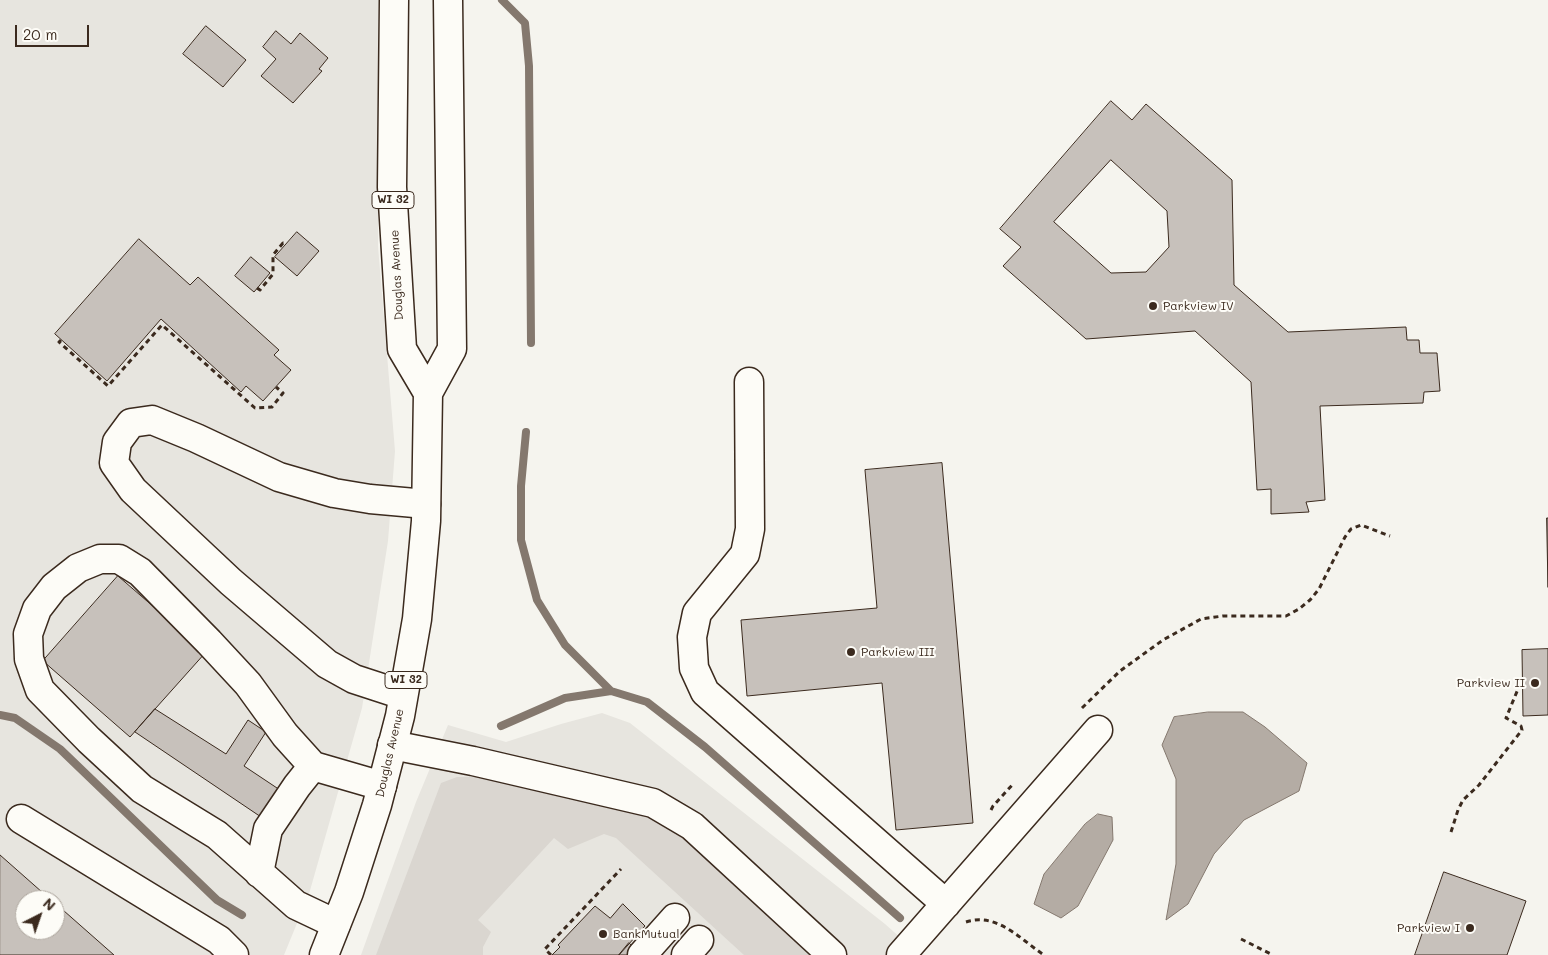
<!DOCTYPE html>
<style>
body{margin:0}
#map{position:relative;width:1548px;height:955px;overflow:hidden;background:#f5f4ee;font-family:Mali,sans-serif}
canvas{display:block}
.north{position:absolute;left:15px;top:890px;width:50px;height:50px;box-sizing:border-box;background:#fdfcf7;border:1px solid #afa8a0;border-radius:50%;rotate:41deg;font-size:14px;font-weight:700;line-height:20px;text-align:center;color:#3b2a1e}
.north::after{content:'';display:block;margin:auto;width:18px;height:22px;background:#3b2a1e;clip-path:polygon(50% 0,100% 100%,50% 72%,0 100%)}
.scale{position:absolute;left:15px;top:25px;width:74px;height:22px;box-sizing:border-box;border:2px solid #3b2a1e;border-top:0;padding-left:6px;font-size:15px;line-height:18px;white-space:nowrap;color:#3b2a1e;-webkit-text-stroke:4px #fdfcf7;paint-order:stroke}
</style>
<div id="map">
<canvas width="1548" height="955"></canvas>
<div class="north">N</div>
<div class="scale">20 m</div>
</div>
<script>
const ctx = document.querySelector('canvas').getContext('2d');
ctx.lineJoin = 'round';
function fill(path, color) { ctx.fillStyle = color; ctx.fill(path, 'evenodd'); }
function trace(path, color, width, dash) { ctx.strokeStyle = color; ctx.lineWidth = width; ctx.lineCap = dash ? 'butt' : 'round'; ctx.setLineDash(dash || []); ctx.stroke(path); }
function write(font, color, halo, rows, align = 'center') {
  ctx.font = font + ' Mali,sans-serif'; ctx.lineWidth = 4; ctx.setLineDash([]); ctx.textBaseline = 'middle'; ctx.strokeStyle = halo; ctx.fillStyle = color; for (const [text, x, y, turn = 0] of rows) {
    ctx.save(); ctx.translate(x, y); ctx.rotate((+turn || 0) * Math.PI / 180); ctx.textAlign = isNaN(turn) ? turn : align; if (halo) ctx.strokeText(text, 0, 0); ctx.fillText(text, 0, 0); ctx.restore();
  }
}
fill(new Path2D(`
 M0,0h378v246l17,205 -7,90 -26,167 -53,186 -25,61h-284zM25,900h30v30h-30z
 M602,713l28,10 255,201 35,31h-559l55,-153 32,-77 58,17 55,-18z`), '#e7e5df');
fill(new Path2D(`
 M457,777h36l150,37 21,8 16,12 135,121h-71l-128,-117 -12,-4 -36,15 -14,-11 -76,82 13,12 -8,15v8h-107l65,-172z`), '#dad6d0');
const water = new Path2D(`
 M1208,712h35l22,15 42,36 -8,28 -55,29 -30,34 -26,50 -22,16 10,-56v-85l-14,-34 12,-28z
 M1098,814l14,3 1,23 -35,66 -17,12 -27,-14 10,-30 41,-50z`);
fill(water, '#b4aca4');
trace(water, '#84786e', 1);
trace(new Path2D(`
 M502,0l23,23 4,43 2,277
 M526,432l-5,54v54l16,60 28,45 46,46
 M0,715l15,3 45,31 157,151 25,15
 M501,726l64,-28 46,-7 36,11 58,45 195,171`), '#84786e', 8);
const building = new Path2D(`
 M206,26l40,34 -23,27 -40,-33z
 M276,31l15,13 9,-11 28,25 -9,11 3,2 -29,32 -32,-27 15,-17 -13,-12z
 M1111,101l21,19 14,-16 86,76 2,105 54,47 118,-5 1,13h12l1,13h17l3,38 -16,1 -1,11 -103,3 5,94 -19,2 3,10 -38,2v-25l-14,1 -6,-108 -56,-51 -109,8 -83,-73 18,-19 -21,-18zM1111,160l56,51 2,36 -23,25 -35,1 -57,-51z
 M297,232l22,19 -22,25 -22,-19z
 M139,239l51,46 8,-8 81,73 -5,5 17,15 -28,31 -17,-15 -5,6 -80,-73 -54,62 -52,-47z
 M251,257l19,16 -16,19 -19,-16z
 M942,463l31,360 -77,7 -14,-147 -135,13 -6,-76 136,-12 -12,-138z
 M1547,518h1v69z
 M118,576l88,76 -76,85 -87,-76z
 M1548,649v66l-25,1 -1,-66z
 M155,709l71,45 22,-34 18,12 -22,34 39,26 -19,27 -129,-87z
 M0,855l51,45h-26v30h30v-27l59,52h-114z
 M1444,872l82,29 -19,54h-92z
 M623,904l22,22 -26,29h-67l8,-8 -2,-2 37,-39 15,12z
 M629,943l13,12h-23z`);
fill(building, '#c7c1bb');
trace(building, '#3b2a1e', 1);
const minor = new Path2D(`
 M749,382l1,147 -5,25 -48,59 -5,24 2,31 11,24 241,212
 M403,695l-49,-16 -27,-15 -96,-82 -98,-92 -19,-27 3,-21 14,-19 21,-3 44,18 83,39 55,16 36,6 56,5
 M392,745l81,16 180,42 39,23 140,129
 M21,819l198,121 15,15
 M259,873l9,-44 29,-43 16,-20
 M336,924l-40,-19 -79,-70 -75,-46 -53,-49 -49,-50 -11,-31 -1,-25 9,-25 17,-22 24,-19 22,-9h19l21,13 69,70 39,42 37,51 28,31 69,20
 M642,955l33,-37
 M686,955l13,-15
 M901,955l197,-225`);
const major = new Path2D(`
 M394,0l-2,187 10,162 26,44
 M324,955l25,-63 28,-87 23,-89 17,-97 9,-98 2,-128 24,-44 -4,-349`);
trace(minor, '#3b2a1e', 31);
trace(major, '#3b2a1e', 31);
trace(new Path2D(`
 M257,288l3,2 13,-16v-19l10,-12 3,2
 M61,340l-2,2 49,44 54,-61 93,83 17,-1 11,-14 -7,-6
 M1082,708l38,-37 43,-31 38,-21 22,-3h63l13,-7 11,-9 9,-11 26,-52 6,-8 10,-4 29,11
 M991,810l2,-4 21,-23
 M1451,832l7,-22 5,-10 16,-15 43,-55 -1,-4 -15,-8 12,-29
 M966,922c31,-10 54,17 78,33
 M1241,939l32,16
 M551,955l-6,-6 76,-80`), '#3b2a1e', 3, [5, 4]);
trace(minor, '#fdfcf7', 28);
trace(major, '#fdfcf7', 28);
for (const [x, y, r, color] of [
 [1153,306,5,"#3b2a1e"],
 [851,652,5,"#3b2a1e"],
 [1535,683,5,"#3b2a1e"],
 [1470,928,5,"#3b2a1e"],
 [603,934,5,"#3b2a1e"]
]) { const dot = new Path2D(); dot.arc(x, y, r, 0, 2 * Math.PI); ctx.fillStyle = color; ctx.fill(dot); trace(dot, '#fdfcf7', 2); }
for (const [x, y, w] of [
 [393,200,42],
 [406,680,42]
]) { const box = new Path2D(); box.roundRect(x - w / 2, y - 8.5, w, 17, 4); ctx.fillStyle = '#fdfcf7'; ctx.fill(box); trace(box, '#3b2a1e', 1); }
write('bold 11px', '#3b2a1e', null, [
 ["WI 32",393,200],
 ["WI 32",406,680]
]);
write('12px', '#3b2a1e', '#fdfcf7', [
 ["Douglas Avenue",397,275,-93],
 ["Douglas Avenue",390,753,-77]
]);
write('12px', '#3b2a1e', '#fdfcf7', [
 ["Parkview IV",1163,306],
 ["Parkview III",861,652],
 ["Parkview II",1525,683,"right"],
 ["Parkview I",1460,928,"right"],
 ["BankMutual",613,934]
], 'left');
</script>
